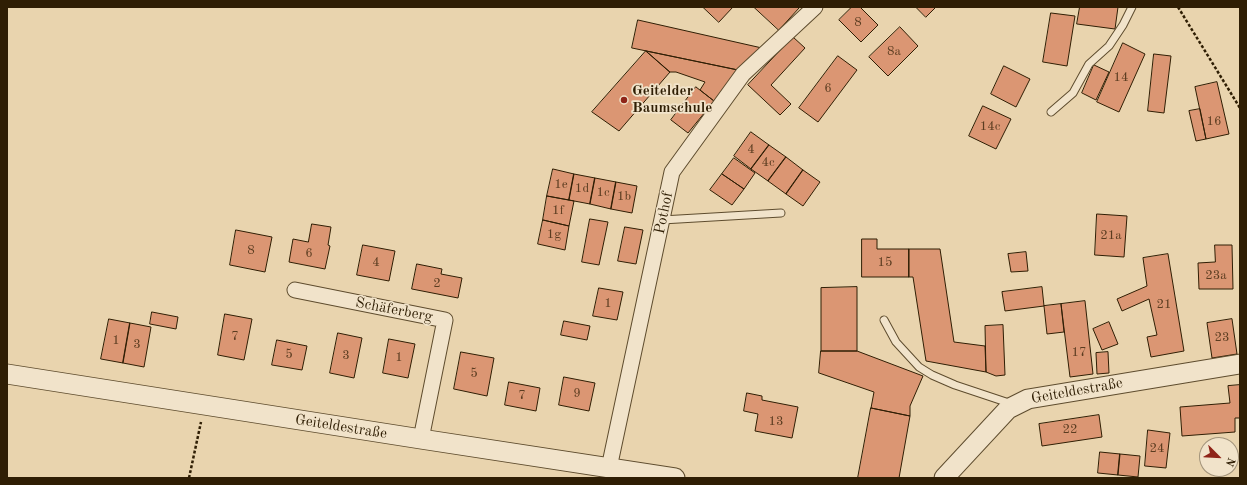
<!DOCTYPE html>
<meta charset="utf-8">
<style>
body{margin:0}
#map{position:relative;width:1247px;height:485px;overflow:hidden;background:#e9d4ae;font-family:"Old Standard TT",serif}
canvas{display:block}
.frame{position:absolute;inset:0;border:8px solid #2f1e04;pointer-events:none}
.north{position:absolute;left:1199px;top:437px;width:40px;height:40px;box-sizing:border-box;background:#f1e3ca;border:1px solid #a3947b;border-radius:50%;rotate:114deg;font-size:11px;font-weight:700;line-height:16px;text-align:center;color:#2f1e04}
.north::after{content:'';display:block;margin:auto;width:14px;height:18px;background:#8f2418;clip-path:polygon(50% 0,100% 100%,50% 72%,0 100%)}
</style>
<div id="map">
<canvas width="1247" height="485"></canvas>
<div class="frame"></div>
<div class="north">N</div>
</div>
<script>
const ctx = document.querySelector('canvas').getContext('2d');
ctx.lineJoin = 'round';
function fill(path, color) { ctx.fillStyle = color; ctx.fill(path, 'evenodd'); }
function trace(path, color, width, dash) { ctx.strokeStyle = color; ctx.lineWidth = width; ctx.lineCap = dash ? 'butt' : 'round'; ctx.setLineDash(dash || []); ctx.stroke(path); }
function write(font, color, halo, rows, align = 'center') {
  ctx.font = font + ' "Old Standard TT",serif'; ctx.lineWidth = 3.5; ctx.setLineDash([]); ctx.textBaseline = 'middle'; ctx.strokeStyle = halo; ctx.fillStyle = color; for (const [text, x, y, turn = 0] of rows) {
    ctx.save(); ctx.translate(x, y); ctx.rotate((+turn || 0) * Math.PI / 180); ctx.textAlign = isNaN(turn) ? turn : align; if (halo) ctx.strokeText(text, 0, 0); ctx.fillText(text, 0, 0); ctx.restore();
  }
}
const building = new Path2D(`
 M703,7h30l-14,15z
 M754,7h44l1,1 -20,22z
 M852,7h8l18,18 -17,17 -22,-22z
 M916,7h20l-10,10z
 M1080,7h38l-3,22 -38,-5z
 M1051,13l24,3 -8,50 -24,-4z
 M638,20l124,28 -24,22 -106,-22z
 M900,27l18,19 -30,30 -19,-19z
 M793,37l12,11 -34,37 20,19 -11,11 -32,-30z
 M1123,43l22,11 -26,58 -22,-10z
 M646,51l5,1 87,18 -24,31 -14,-11 5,-8 -29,-10h-6z
 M646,51l24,21 -51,59 -27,-19z
 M1154,54l17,2 -7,57 -16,-2z
 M838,56l19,14 -39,52 -19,-14z
 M1094,65l15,7 -13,28 -14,-7z
 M1004,66l26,13 -14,28 -25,-13z
 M1217,82l12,52 -23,5 -11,-52z
 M696,87l18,14 -26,32 -17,-13z
 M983,106l28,13 -15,30 -27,-13z
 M1200,109l6,30 -10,2 -7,-30z
 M751,132l18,13 -18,24 -17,-13z
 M769,145l17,12 -18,24 -17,-12z
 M786,157l17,13 -17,24 -18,-13z
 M734,158l21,15 -11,16 -22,-15z
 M553,169l21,5 -5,26 -22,-4z
 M803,170l17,12 -17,24 -17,-12z
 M574,174l21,4 -5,26 -21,-4z
 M722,174l22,15 -12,16 -22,-15z
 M595,178l21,4 -5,27 -21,-5z
 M616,182l21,4 -5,27 -21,-4z
 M547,196l27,5 -5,25 -26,-6z
 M1097,214l30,2 -3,41 -29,-2z
 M590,219l18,3 -9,43 -17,-3z
 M543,220l26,6 -4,24 -27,-6z
 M312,224l19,3 -3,18 2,1 -5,23 -36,-7 4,-23 15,3z
 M625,227l18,3 -7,34 -18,-3z
 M236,230l36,7 -7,35 -35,-7z
 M862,239h15v10h32v28h-47z
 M363,245l32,6 -6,30 -32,-6z
 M1215,245h17l1,44h-34l-1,-26 17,-1z
 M909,249h31l14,93 31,4 1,26 -60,-11 -13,-84h-4z
 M1026,252l2,19 -17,1 -3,-18z
 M1168,254l16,97 -33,6 -4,-20 10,-2 -8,-36 -27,12 -5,-12 30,-13 -4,-28z
 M417,264l25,5 -1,5 21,4 -4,20 -46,-9z
 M857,287v64h-36v-63z
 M1042,287l2,19 -39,5 -3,-19z
 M599,288l24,4 -6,28 -24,-4z
 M1085,301l8,73 -23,3 -9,-73z
 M1061,304l3,28 -17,2 -3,-28z
 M152,312l26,5 -2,12 -26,-5z
 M225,314l27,5 -8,41 -26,-5z
 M109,319l21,4 -7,40 -22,-4z
 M1232,319l5,35 -25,4 -5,-35z
 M564,321l26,5 -3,14 -26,-5z
 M1109,322l9,22 -16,6 -9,-21z
 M130,323l21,4 -7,40 -21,-4z
 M1003,325l2,50 -9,1 -10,-4 -1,-46z
 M338,333l24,5 -8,40 -24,-5z
 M389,339l26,5 -7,34 -25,-5z
 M277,340l30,6 -5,24 -30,-5z
 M821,351h36l66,25 -13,30v10l-39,-8 3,-16 -55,-19z
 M461,352l33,6 -7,38 -33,-7z
 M1108,352l1,21 -12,1 -1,-21z
 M564,377l31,6 -6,28 -30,-6z
 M509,382l31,6 -4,23 -31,-6z
 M1240,385v33h-5v14l-53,4 -2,-29 50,-4 -2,-17z
 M747,393l15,3v4l36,7 -6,31 -37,-7 3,-17 -14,-3z
 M871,408l39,8 -11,62h-41z
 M1099,415l3,22 -60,9 -3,-22z
 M1148,430l22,3 -4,35 -21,-2z
 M1100,452l20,2 -2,21 -20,-2z
 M1120,454l20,2 -2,21 -20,-2z`);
fill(building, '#db9673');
trace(building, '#2f1e04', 1);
const service = new Path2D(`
 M1051,112l22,-19 16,-29 20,-18 14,-21 9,-18
 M662,220l119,-7
 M884,320l12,22 23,25 13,8 23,10 57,19`);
const minor = new Path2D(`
 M295,290l150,30 -24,119
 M609,468l63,-296 71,-98 72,-67`);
const tertiary = new Path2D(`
 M7,374l414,65 254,39
 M944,478l64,-69 20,-10 212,-35`);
trace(service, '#5e4c2e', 9);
trace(minor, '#5e4c2e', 17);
trace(tertiary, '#5e4c2e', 21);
trace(new Path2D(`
 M1178,7l62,101
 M189,478l12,-56`), '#2f1e04', 2.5, [3, 2]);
trace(service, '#f1e3ca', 7);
trace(minor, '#f1e3ca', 15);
trace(tertiary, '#f1e3ca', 19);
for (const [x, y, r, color] of [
 [624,100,4,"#8f2418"]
]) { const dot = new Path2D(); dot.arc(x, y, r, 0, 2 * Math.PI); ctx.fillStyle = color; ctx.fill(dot); trace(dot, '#f1e3ca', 1.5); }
write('13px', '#5a3c20', null, [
 ["8",858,23],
 ["8a",894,52],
 ["14",1121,78],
 ["6",828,89],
 ["16",1214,122],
 ["14c",990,127],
 ["4",751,150],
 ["4c",768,163],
 ["1e",561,185],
 ["1d",582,189],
 ["1c",603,193],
 ["1b",624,197],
 ["1f",558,211],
 ["1g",554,235],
 ["21a",1111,236],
 ["8",251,251],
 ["6",309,254],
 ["4",376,263],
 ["15",885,263],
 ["23a",1216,276],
 ["2",437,284],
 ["1",608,304],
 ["21",1164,305],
 ["7",235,337],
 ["23",1222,338],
 ["1",116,341],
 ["3",137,345],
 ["17",1079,353],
 ["5",289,355],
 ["3",346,356],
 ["1",399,358],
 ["5",474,374],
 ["9",577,394],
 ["7",522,396],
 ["13",776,422],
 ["22",1070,430],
 ["24",1157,449]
]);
write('bold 15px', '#2f1e04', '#f1e3ca', [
 ["Geitelder",632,91],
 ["Baumschule",632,108]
], 'left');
write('15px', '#2f1e04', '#f1e3ca', [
 ["Pothof",664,213,-78],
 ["Schäferberg",394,310,11],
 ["Geiteldestraße",1077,391,-10],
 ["Geiteldestraße",341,427,9]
]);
</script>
